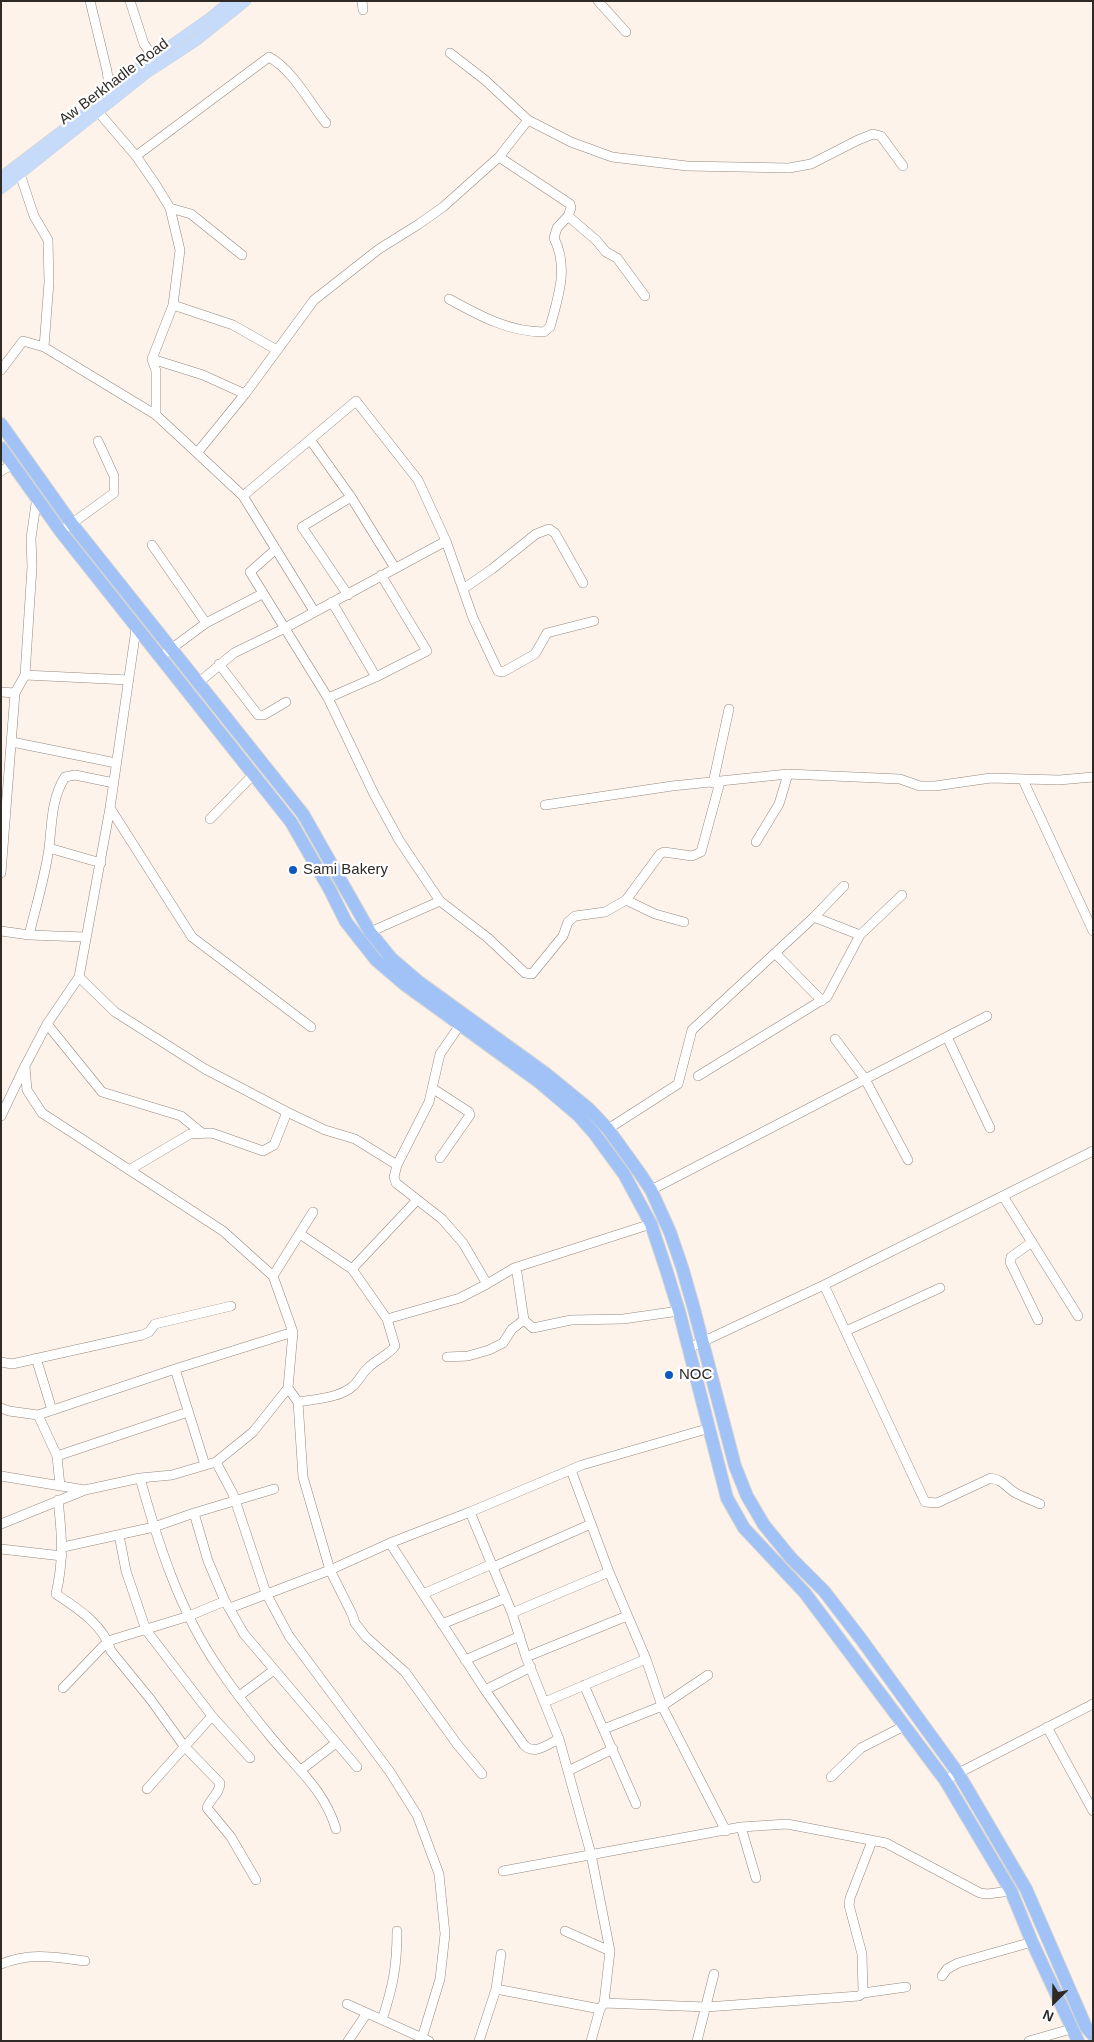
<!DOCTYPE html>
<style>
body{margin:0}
#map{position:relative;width:1094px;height:2042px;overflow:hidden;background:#fef3eb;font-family:Helvetica,sans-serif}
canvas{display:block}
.frame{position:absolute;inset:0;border:2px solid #2f2a26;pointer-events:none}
.north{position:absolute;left:1029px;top:1977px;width:50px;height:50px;-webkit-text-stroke:4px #fff;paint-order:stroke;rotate:203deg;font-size:14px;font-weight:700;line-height:20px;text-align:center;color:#2f2a26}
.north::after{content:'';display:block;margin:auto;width:18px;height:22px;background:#2f2a26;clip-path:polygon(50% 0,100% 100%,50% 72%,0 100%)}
</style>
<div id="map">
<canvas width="1094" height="2042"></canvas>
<div class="frame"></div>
<div class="north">N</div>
</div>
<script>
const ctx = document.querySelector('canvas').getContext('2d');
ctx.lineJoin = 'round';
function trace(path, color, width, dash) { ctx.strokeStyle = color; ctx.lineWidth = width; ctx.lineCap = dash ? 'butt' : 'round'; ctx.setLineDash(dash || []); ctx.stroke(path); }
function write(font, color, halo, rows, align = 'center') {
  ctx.font = font + ' Helvetica,sans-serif'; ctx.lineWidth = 4.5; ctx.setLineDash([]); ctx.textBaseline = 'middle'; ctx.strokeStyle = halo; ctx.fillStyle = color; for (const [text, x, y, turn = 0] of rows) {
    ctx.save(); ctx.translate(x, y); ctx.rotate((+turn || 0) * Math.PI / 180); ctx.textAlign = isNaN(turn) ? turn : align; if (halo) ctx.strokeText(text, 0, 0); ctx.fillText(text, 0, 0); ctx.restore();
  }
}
const minor = new Path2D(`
 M90,1l17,70 3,22 3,5
 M130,1l14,43 10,14
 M362,1l1,9
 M598,1l28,31
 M450,53l35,27 43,40 43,22 41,15 75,9 102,2 22,-4 47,-24 15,-6 8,2 22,30
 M94,107l42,49 20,29 14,23 10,42 -7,55 -21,54 4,12v44
 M136,156l133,-99c24,13 40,45 57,66
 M499,157l29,-37
 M20,174l14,42 14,24 1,42 -5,65
 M170,208l21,6 51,41
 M449,299c31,17 60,33 95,33l6,-5c8,-30 19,-59 4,-89l3,-10 11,-12
 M173,305l60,20 44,25
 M152,359l51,16 42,19
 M1,370l22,-29 21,6 112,68 41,38 46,43 71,115
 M311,441l40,56 44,71
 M197,453l48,-59 69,-94 65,-51 40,-25 24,-17 56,-50 71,47 1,4 -3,8 28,24 10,12 11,6 28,38
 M1,471l12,-7
 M243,496l113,-95 62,79 28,61 27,77 25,53 5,1 32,-18 12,-21 47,-12
 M67,527l47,-34v-17l-16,-35
 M152,545l54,78
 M276,549l-26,23 78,126 46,96 25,46 41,61 48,37 37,35 7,1 31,-38 5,-14 7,-6 30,-4 21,-12 34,-46 4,-2 28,4 9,-4 19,-70
 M463,589l29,-20 44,-35 13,-5 6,4 28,50
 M348,595l-46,-68 49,-30
 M332,602l44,75
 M167,652l39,-29 56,-29
 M219,664l39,51h6l22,-13
 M25,675l7,-108 -1,-29 6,-41
 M198,683l36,-30 51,-25 161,-87
 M1,692l14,1
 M328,698l48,-21 51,-26 -46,-76
 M12,742l104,21
 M1023,780l70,151
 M713,783l16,-74
 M545,805l127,-19 116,-12 112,5 20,7h15l56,-8 68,2 34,-3
 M110,808l82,129 119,90
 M210,819l44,-45
 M756,842l23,-38 9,-30
 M49,848l52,15
 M1,873l14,-180 10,-18 104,5
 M626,900l29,14 29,8
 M814,917l46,18
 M1,931l28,4 56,2
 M370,932l70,-31
 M29,935c7,-29 16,-58 20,-87 3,-24 2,-49 16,-71l10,-2 39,8
 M775,953l47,48
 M79,977l36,35 90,57 82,43 -13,33 -11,6 -51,-18 -22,1 -61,36
 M47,1024l55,68 79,24 21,17
 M947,1037l43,91
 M835,1039l30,40 43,81
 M698,1076l129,-79 33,-62 42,-40
 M432,1088l37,24 1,3 -30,43
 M287,1112l38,18 30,9 42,26 -3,12 2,6 46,36 21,24 24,41 27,-16 137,-44
 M1,1116l24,-50
 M608,1129l70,-45 14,-54 122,-113 30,-31
 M397,1165l32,-63 11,-48 20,-29
 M651,1190l336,-174
 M1003,1196l75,120
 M1032,1242l-21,15 -1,5 28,58
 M514,1268l3,5 7,47 9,8 38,-8 52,-1 56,-8
 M352,1269l65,-69
 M273,1276l40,-64
 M824,1285l101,217 12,1 54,-25c13,3 14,8 23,14 8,5 18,8 26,12
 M387,1319l73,-21 27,-14
 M846,1331l94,-43
 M687,1349l137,-64 269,-134
 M447,1357l21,-1 21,-6 14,-7 9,-14 12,-9
 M36,1358l16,52
 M1,1362l11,2 130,-29 7,-3 6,-8 76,-18
 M175,1369l30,96
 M288,1388l10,14 5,75 27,93 60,-27 80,-31 112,-47 128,-37
 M298,1402c17,-3 42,-4 55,-16 6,-5 9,-13 15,-18 8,-9 20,-12 27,-22l-8,-27 -35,-50 -52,-35
 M1,1408l8,3 29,4 19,41 3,30
 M38,1415l137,-46 118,-37
 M57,1456l131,-44
 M216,1462l17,32 33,99 23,43 101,136 27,43 22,59 6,60 -5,45 -18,59
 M571,1470l38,102 37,87 16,47 64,125
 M1,1476l84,14
 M140,1478c18,65 39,132 78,189 16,24 34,47 53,70 25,31 53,52 65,92
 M58,1500c4,35 6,59 -2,94 21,14 48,31 55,57l40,49 33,46 36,37c0,10 -10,16 -13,25l24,29 25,43
 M470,1512l42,101 14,44 33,82 32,115 19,97 -6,52 -4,6 -9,32
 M194,1513l14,48 17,40 19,33 113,133
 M1,1524l84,-34 55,-12 32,-3 44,-13 37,-30 35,-44 5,-56 -20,-56 -50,-45 -181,-118 -15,-23 -2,-24 22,-42 32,-47 31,-169 26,-179
 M119,1535l7,36 20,59 66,86 38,42
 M390,1543l95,147 39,55c10,11 24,-1 35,-6
 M63,1547l91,-20 40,-14 80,-24
 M1,1549l61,7
 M493,1567l98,-43
 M423,1594l69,-30
 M230,1608l100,-38 22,44 3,9 11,14 39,35 52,72 25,30
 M512,1613l97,-41
 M442,1624l64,-26
 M526,1657l101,-41
 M465,1660l55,-24
 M584,1685l52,119
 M63,1688l45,-47 81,-25 36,-15
 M485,1690l46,-23
 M239,1696l35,-26
 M545,1702l101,-43
 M1047,1727l46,84
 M604,1729l58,-23 46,-31
 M301,1770l35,-27
 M568,1771l45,-22
 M831,1777l30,-29 43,-22
 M945,1780l148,-76
 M147,1789l65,-73
 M741,1827l15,51
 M503,1871l238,-44 46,-3 99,19 94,50 7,1 24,-3
 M565,1931l45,20
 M1,1964c30,-12 53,-7 84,-3
 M942,1976l5,-7 11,-6 74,-21
 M496,1989l104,20
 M863,1993l-1,-39 -13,-49 1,-7 22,-57
 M604,2003l102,4 153,-11 4,-3 43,-6
 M347,2004l82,37
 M382,2020c11,-34 15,-53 15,-89
 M348,2041l19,-28
 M479,2041l17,-52 5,-35
 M697,2041l17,-67
 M1029,2041l42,-12`);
const major = new Path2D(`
 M1,177l92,-70 41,-36 77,-54 19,-16
 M1,189l146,-116 49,-32 50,-40`);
const highway = new Path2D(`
 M1,424l71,100 231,290 67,118 21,26 28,24 126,91 44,36 19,20 31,43 12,18 19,42 12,35 12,42 41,157 12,30 17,29 27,33 33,33 37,48 97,134 68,116 60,138 7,8
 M1,448l60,84 230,290 39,68 16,32 30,38 28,24 135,98 40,34 15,17 30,41 27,50 15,45 13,42 48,187 17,30 61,65 140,187 66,111 21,51 46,99`);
trace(minor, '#95887f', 10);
trace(major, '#d5d4d4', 11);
trace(highway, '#d5d4d4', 14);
trace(minor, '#fff', 9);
trace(major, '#c6dafa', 10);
trace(highway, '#a0c2f7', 12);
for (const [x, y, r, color] of [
 [293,870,5,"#0d58c3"],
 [669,1375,5,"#0d58c3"]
]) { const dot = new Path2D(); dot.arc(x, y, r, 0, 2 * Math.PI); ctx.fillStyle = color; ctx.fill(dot); trace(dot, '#fff', 2); }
write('15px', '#2f2a26', '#fff', [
 ["Aw Berkhadle Road",114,82,-37]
]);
write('15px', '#2f2a26', '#fff', [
 ["Sami Bakery",303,870],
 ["NOC",679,1375]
], 'left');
</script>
